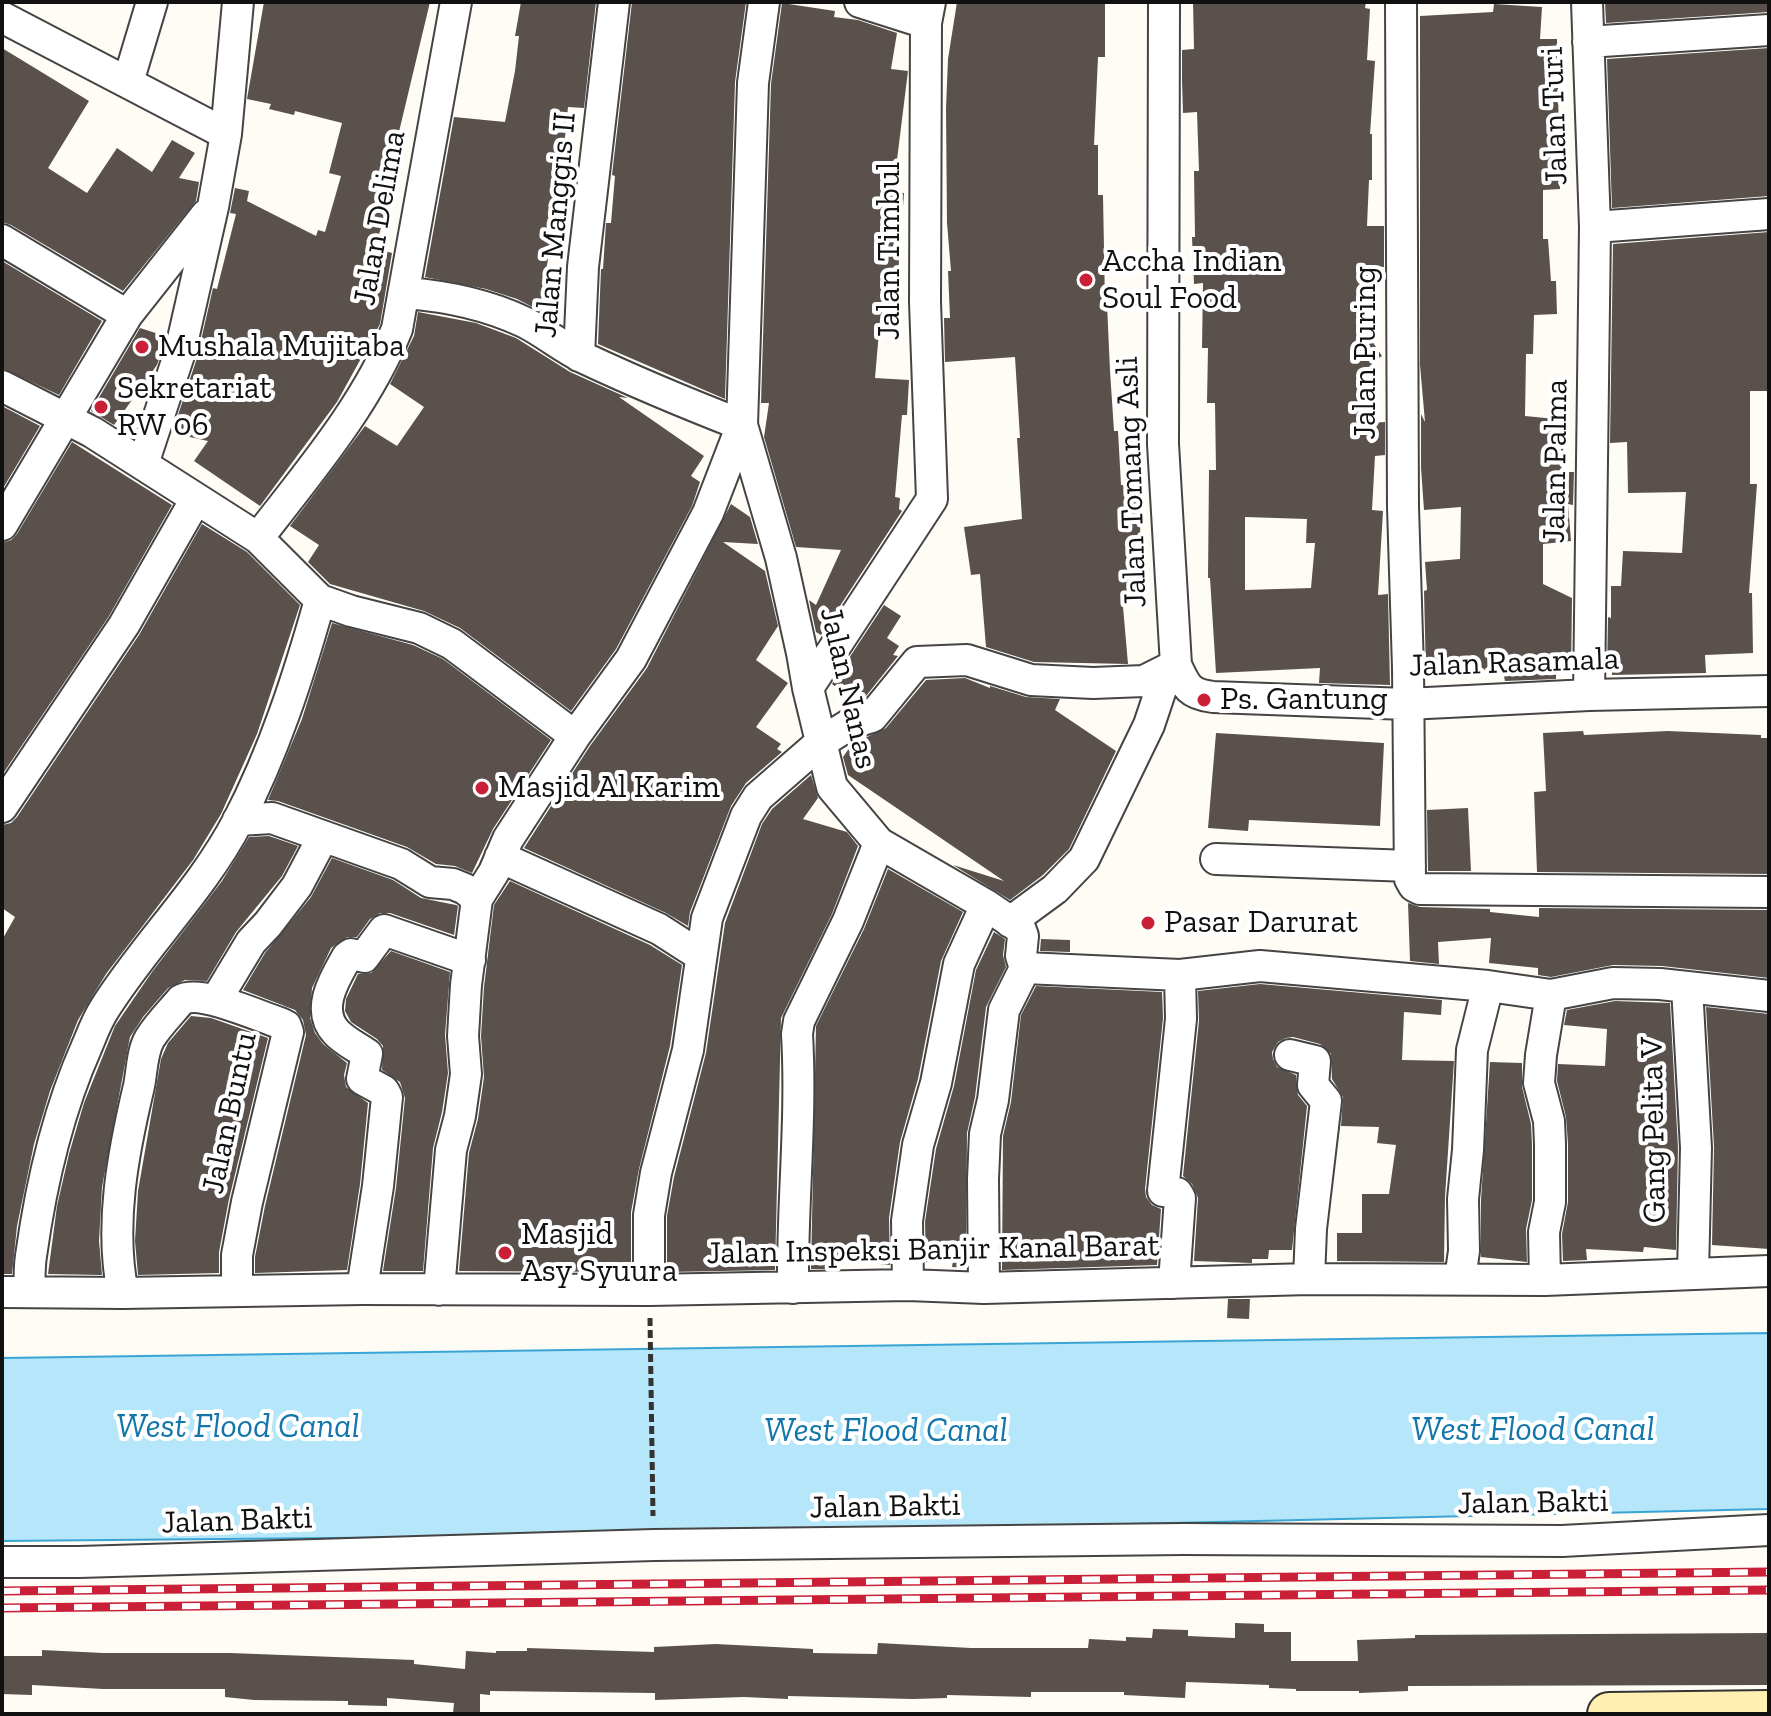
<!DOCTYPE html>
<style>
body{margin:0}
#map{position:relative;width:1771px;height:1716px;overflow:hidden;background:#fffcf5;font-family:"Zilla Slab",serif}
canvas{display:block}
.frame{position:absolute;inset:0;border:4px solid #111;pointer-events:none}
</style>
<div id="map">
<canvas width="1771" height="1716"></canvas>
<div class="frame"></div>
</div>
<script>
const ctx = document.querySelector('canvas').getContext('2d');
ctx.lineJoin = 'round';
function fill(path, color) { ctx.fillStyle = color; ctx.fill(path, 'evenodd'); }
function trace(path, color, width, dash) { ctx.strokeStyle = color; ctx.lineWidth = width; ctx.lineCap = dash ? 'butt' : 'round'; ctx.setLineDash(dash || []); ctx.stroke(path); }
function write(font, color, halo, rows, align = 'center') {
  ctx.font = font + ' "Zilla Slab",serif'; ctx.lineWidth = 8; ctx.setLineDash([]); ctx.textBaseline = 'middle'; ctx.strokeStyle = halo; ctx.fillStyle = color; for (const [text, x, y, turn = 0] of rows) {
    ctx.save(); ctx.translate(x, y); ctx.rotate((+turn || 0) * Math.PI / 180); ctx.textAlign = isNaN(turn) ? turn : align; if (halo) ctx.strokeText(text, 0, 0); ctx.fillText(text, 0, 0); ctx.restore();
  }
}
const water = new Path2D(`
 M1769,1333v176l-1108,26 -659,6v-183z`);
fill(water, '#b6e6f9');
trace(water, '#3aa5d4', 2);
fill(new Path2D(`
 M264,2h166l-32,134 -4,-1 -16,59 12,4 -15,50 17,5 -12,71 -43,78 -77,104 -66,-45 14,-20 -36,-8 25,-75 16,-70 4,1 19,-75 -6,-1 5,-25 14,3 -2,10 69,35 2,-6 7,2 16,-56 -12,-3 13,-50 -47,-12 -1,4 -25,-6 2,-5 -24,-5z
 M521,2h75l-12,106 -16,-1 -7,70 -2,-1 -4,41 -9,54h6l-4,44 -31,-16 -31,-10 -61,-12 29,-160 51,5 10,-51 4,-35h-4z
 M632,2h114l-11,80 -10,317 -127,-55 3,-75h2l3,-46h5l4,-47 -3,-1z
 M957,2h148v55h-7l-4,88h4v50h5l2,109h2l3,67 4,60h4l3,54 20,-1 -2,111h-17l6,69 -94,-2 -48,-15 -6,-73 -9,1 -7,-48 58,-8 -5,-81h3l-5,-81 -70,5 -1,-44h6l-2,-47h3l-4,-48 -1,-115 2,-49z
 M1193,2h173l-1,6 5,1 -3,51 8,1 -5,73h2v46h-3l-2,46h17v41l-16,-1 -2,66 16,24 -10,6 -1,61 14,-1v33l-10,1 -3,54 11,1 -5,84 10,-1 2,91 -71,-2 1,-15 -104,5 -6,-95h-2l1,-108h7l-1,-67h-8l1,-55h-6l1,-65 -9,1 -2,-47h3l-1,-66h5l-2,-59 -14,1 -1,-33v-30l12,-1zM1245,517l62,2 -1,24h9l-4,45 -66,2z
 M1605,2h164v10l-163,11z
 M782,3l53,8 -1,6 24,3 39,13 -6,36 17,2 -15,121 11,1 -6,81h2l-2,46h-18l-5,58 34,2 -2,35h-5l-7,82 5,1 -1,11 3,2 -81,124 -5,-3 -7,-32 7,5 25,-55 -45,-3 -32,-110 5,-34h-8l10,-319z
 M1494,4l48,3 -2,32h17l3,150 -17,1v49h5l3,42h5l1,33 -23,1 -1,39h-7l-1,62 41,4 -5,52h13l-1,33 -5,-1 3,37 -28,3v40l29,14 -1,75 -15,1v5l-51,2 -3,-13 -76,7 -2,-84 3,-1 -2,-28 35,-3 1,-52 -37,3 -3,-42v-54l4,8 -5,-57v-349l73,-4z
 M2,48l87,53 -41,67 39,25 30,-45 35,24 20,-32 23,13 -16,25 20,4 -3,19 -73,90 -112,-66 -9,-3z
 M1769,48v148l-157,12 -5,-149z
 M1769,232v159h-19v93h7l-8,109h3l1,60 -48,2 1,18 -94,2v-3h-5l1,-55 3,1v-32h10l2,-35 59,2 4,-61 -58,1 -1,-51 -17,1 3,-199z
 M2,261l100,60 -43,74 -57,-27z
 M418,312l58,11 40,15 54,34 58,26 -9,-1 85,59 -13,20 9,6 -8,24 -76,143 -45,62 -111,-83 -36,-17 -94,-27 -22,-22 11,-17 -29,-19 75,-100 32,20 27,-39 -34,-23 24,-48z
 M140,328l25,8 -2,11 -6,18 -43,60 -23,-14z
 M2,406l38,20 -38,64z
 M72,442l100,63 -63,111 -107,159v-232l9,-3 6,-6z
 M731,504l19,13 8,27 -35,-2 42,29 13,55 -22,34 32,23 -32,44 25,17 -4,5 5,3 -36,31 -15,23 -41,106 -2,14 -22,-13 -142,-65 66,-102 57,-78z
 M202,524l45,28 53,53 -43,129 -36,80 -28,46 -87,114 -28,46 -28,71 -16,53 -17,82 -5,48h-9l-1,-334 13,-23 -13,-9v-83l9,-2 6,-6 122,-182z
 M884,605l17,11 -14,22 12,8 -6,9 5,1 -36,45 -6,2 -24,-19z
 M332,623l81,22 30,14 108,81 -58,89 -21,44 -17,-7 -19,-2 -29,-17 -129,-46 -10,-1 34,-81z
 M965,678l25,10v-2l36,11 34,2 -5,11 61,41 -47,98 -26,26 -33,25 -57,-35 51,16 -156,-106 -5,-18 9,-13 34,-16 40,-48z
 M1583,731l1,4 84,-4 93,4v3h8v136l-232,-2 -3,-80 12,-1 -3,-58z
 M1216,733l168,10 -4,83 -131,-6 -1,11 -40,-3z
 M811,775l7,23 -15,21 44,13 11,14 -26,68 -51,104 -6,252 -108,2v-56l7,-39 32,-124 19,-130 37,-99 10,-15z
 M1468,808l3,63h-43l-1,-61z
 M269,836l29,10 -16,30 -46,56 -29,49 -22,-1 -17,8 -25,29 -13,20 -28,150 -3,54 3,34 -54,-1 9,-68 12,-52 15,-51 31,-77 37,-54 70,-91 27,-44z
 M332,858l61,22 28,18 35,7 2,1 -4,29 -64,-22h-10l-10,6 -13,18h-10l-16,11 -19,40 -2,30 5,15 8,11 24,19 -3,12 2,12 22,16 -8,81 -13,86 -92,3v-16l10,-51 41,-171 -3,-15 -8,-10 -52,-20 22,-37 46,-56z
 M888,869l75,43 -22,49 -23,118 -18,63 -11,76 1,47 -62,-6 1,10h-18l5,-243 48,-97z
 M510,881l140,64 32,20 -12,81 -31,123 -8,43v60l-172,-1 10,-118 9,-34 6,-42 -3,-41 3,-49 10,-82z
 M1408,903l12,4 70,2v3l49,5v-9l230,2v68l-107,-12 -49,-1 -62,12 -13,-2v-7l-49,-5 2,-25 -53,4 1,22 -29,-3z
 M994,932l11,7 -2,16 3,12 -20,40 -11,90 -8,36 -1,135 -14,-1 1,-6 -27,1 -1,-40 11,-73 18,-63 22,-116z
 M1041,939l29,1v12l-30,-1z
 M391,951l59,21 -5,63 3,38 -6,39 -9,36 -10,123h-40l13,-83 9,-90 -5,-16 -18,-12 1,-24 -6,-7 -26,-17 -6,-11 1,-12 12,-25 13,-1z
 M1260,984l182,16 -1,15 -37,-3 -2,48 52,1 -9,136 -1,65 -107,-1v-28h25v-39h27l7,-49 -19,-2 2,-16 -38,-1 2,-29 -11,-18 -1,-25 -11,-10 -27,-7 -7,1 -8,4 -6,10 1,7 4,8 19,8 2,20 9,11 -15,144h-23l-1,9h-16v4l-58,-2 4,-63 -6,-14 -9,-8 16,-155 -1,-30z
 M1036,986l126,6 1,26 -18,171 1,8 6,8 9,4 -4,56 -155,5 1,-134 8,-34 10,-87z
 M1615,1001l55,2 8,145 -2,102 -32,-3 -1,5 -57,-3 1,11 -24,1 -1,-27 6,-32v-58l-2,-27 -9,-36 1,-17 47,2 2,-37 -43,-4 3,-15z
 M1706,1007l63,7v235l-57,-4 2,-98z
 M191,1016l20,2 57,20 -39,161 -10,53v21l-81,2 -3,-34 3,-50 23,-132 7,-16z
 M1490,1062l32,1v24l9,37 1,20v56l-6,29 1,33 -46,-5v-57z
 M1228,1299h22l-1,20 -22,-1z
 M1235,1623l29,1v8h27v29h67l-1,-21 58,-2v-3l354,-2v52l-361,1v5l-49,2v-2h-63v-2l-27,-1v-3l-83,-3 -1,16 -61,-3v-3h-93v5l-84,-2v3l-34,1 -125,-3v3l-44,-2 -89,3v-7l-165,-2v4l-10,-1v20h-27l1,-11 -67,-5v8l-39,-1v-4l-94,-1 -29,-3v-8h-122l-71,-4v10l-30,-1v-38h40v-6l61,3h127l184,7v4l51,5 1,-18 30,2v-2h31v-3l127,4v-5l62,-3 97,5v4l64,1 1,-11 93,5h117l1,-9 37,2v-4l26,1 1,-9 35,1v6l47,2z`), '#5a504c');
const street = new Path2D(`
 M764,2l-11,81 -11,342 39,133 21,95 6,35 24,99 47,56 107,62 34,23 3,8 -2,20 4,12 155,7 80,-9 228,20 63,9 62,-12 47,1 109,12
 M860,2l66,21
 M1164,2l-1,442 13,221c10,22 13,29 37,32l194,7 182,-9 180,-4
 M1401,2l2,505 5,161 2,211 4,7 6,3 349,3
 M1587,2l8,225 -6,468
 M2,17l224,117
 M1588,42l181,-12
 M128,82l24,-80
 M1595,227l174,-13
 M2,240l125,75
 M405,293c41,3 81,11 119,29 20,10 38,25 58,35 53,25 106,47 160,68
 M579,356l4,-89 31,-265
 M2,386l90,46 166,106c51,-66 107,-131 139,-209l59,-327
 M143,464l37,-112 33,-145 13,-73 12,-132
 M2,525l125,-210 79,-100
 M258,538l62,62 31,11 68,17 33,16 123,92
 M808,688l124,-189 -7,-197 1,-279 4,-21
 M2,807l122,-182 72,-126
 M238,820l34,-2 129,46 29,18 23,2 12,5 12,10
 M500,857l159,72 42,27
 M1216,859l194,7
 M1010,922l45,-33 29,-30 65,-134 13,-39 16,-16
 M1687,987l9,161 -3,125
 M216,1000l35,-58 17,-18 29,-38 26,-49
 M1290,1055l25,6 -2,24 13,16 -15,128 -2,50
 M1460,1279l4,-28 -1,-52 5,-49 4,-100 16,-64
 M1545,1280l-1,-48 6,-30v-58l-1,-23 -10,-38 2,-28 10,-60
 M1174,1283l6,-85 -3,-5 -14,-2 18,-172 -1,-44
 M908,1285l-1,-64 11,-76 18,-62 23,-119 27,-59
 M793,1288c-1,-84 9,-169 4,-254l2,-13 49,-100 31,-78
 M984,1288l-1,-109 2,-45 8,-34 11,-90 21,-42
 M362,1289l16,-103 9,-89 -3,-6 -22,-12 5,-25c-10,-7 -23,-13 -31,-22 -21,-23 -1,-54 11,-75l4,-3 13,3 20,-27 86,30
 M439,1290l12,-140 9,-34 6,-42 -3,-38 3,-51 11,-86 17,-27 14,-33 67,-103 56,-77 77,-146 34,-88
 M649,1290v-75l7,-42 32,-123 19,-132 39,-102 12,-19 62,-54 32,-20 20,-6 45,-55 50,-2 64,20 62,3 51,-2 32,-16
 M2,1292l121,1 239,-4 287,1 259,-5 76,3 325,-9 236,1 224,-9
 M29,1292c1,-12 0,-24 2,-36 10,-72 26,-143 56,-210 5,-12 10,-26 18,-38 41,-65 97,-118 133,-187 36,-69 61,-146 82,-221
 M123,1293c-14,-68 0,-140 16,-207 3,-15 3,-35 11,-48 8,-13 21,-26 31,-38 19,-11 77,16 99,23l6,3 2,6 -41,170 -10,53v36
 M2,1562h77l575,-17 529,-6 379,2 207,-11`);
const secondary = new Path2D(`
 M1609,1714l160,-2`);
trace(street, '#444', 34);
trace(secondary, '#333', 46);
trace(new Path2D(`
 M650,1318l3,198`), '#333', 5, [8, 4]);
trace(street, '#fff', 30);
trace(secondary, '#ffefb0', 42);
const rail = new Path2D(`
 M2,1591l1767,-19
 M2,1608l1767,-18`);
trace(rail, '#c92038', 9);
trace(rail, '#fff', 6, [18]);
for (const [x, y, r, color] of [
 [1086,280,8,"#c92038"],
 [142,347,8,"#c92038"],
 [101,407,8,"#c92038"],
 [1204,700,8,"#c92038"],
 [482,788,8,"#c92038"],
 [1148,923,8,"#c92038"],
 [505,1253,8,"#c92038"]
]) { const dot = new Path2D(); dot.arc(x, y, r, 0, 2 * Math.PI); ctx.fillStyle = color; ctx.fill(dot); trace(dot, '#fff', 3); }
write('32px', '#111', '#fff', [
 ["Jalan Turi",1555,116,-92],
 ["Jalan Delima",380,218,-80],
 ["Jalan Manggis II",556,225,-85],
 ["Jalan Timbul",890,251,-90],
 ["Jalan Puring",1366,353,-90],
 ["Jalan Palma",1556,461,-89],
 ["Jalan Tomang Asli",1132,482,-92],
 ["Jalan Rasamala",1514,663,-2],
 ["Jalan Nanas",848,688,77],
 ["Jalan Buntu",230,1113,-78],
 ["Gang Pelita V",1654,1130,-91],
 ["Jalan Inspeksi Banjir Kanal Barat",933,1250,-1],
 ["Jalan Bakti",1533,1503,-1],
 ["Jalan Bakti",885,1507,-1],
 ["Jalan Bakti",237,1521,-2]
]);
write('32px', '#111', '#fff', [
 ["Accha Indian",1102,262],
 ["Soul Food",1102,299],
 ["Mushala Mujitaba",158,347],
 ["Sekretariat",117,389],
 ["RW 06",117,426],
 ["Ps. Gantung",1220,700],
 ["Masjid Al Karim",498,788],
 ["Pasar Darurat",1164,923],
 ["Masjid",521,1235],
 ["Asy Syuura",521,1272]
], 'left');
write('italic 34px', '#1276ab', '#fff', [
 ["West Flood Canal",238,1427],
 ["West Flood Canal",1533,1430],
 ["West Flood Canal",886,1431]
]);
</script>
